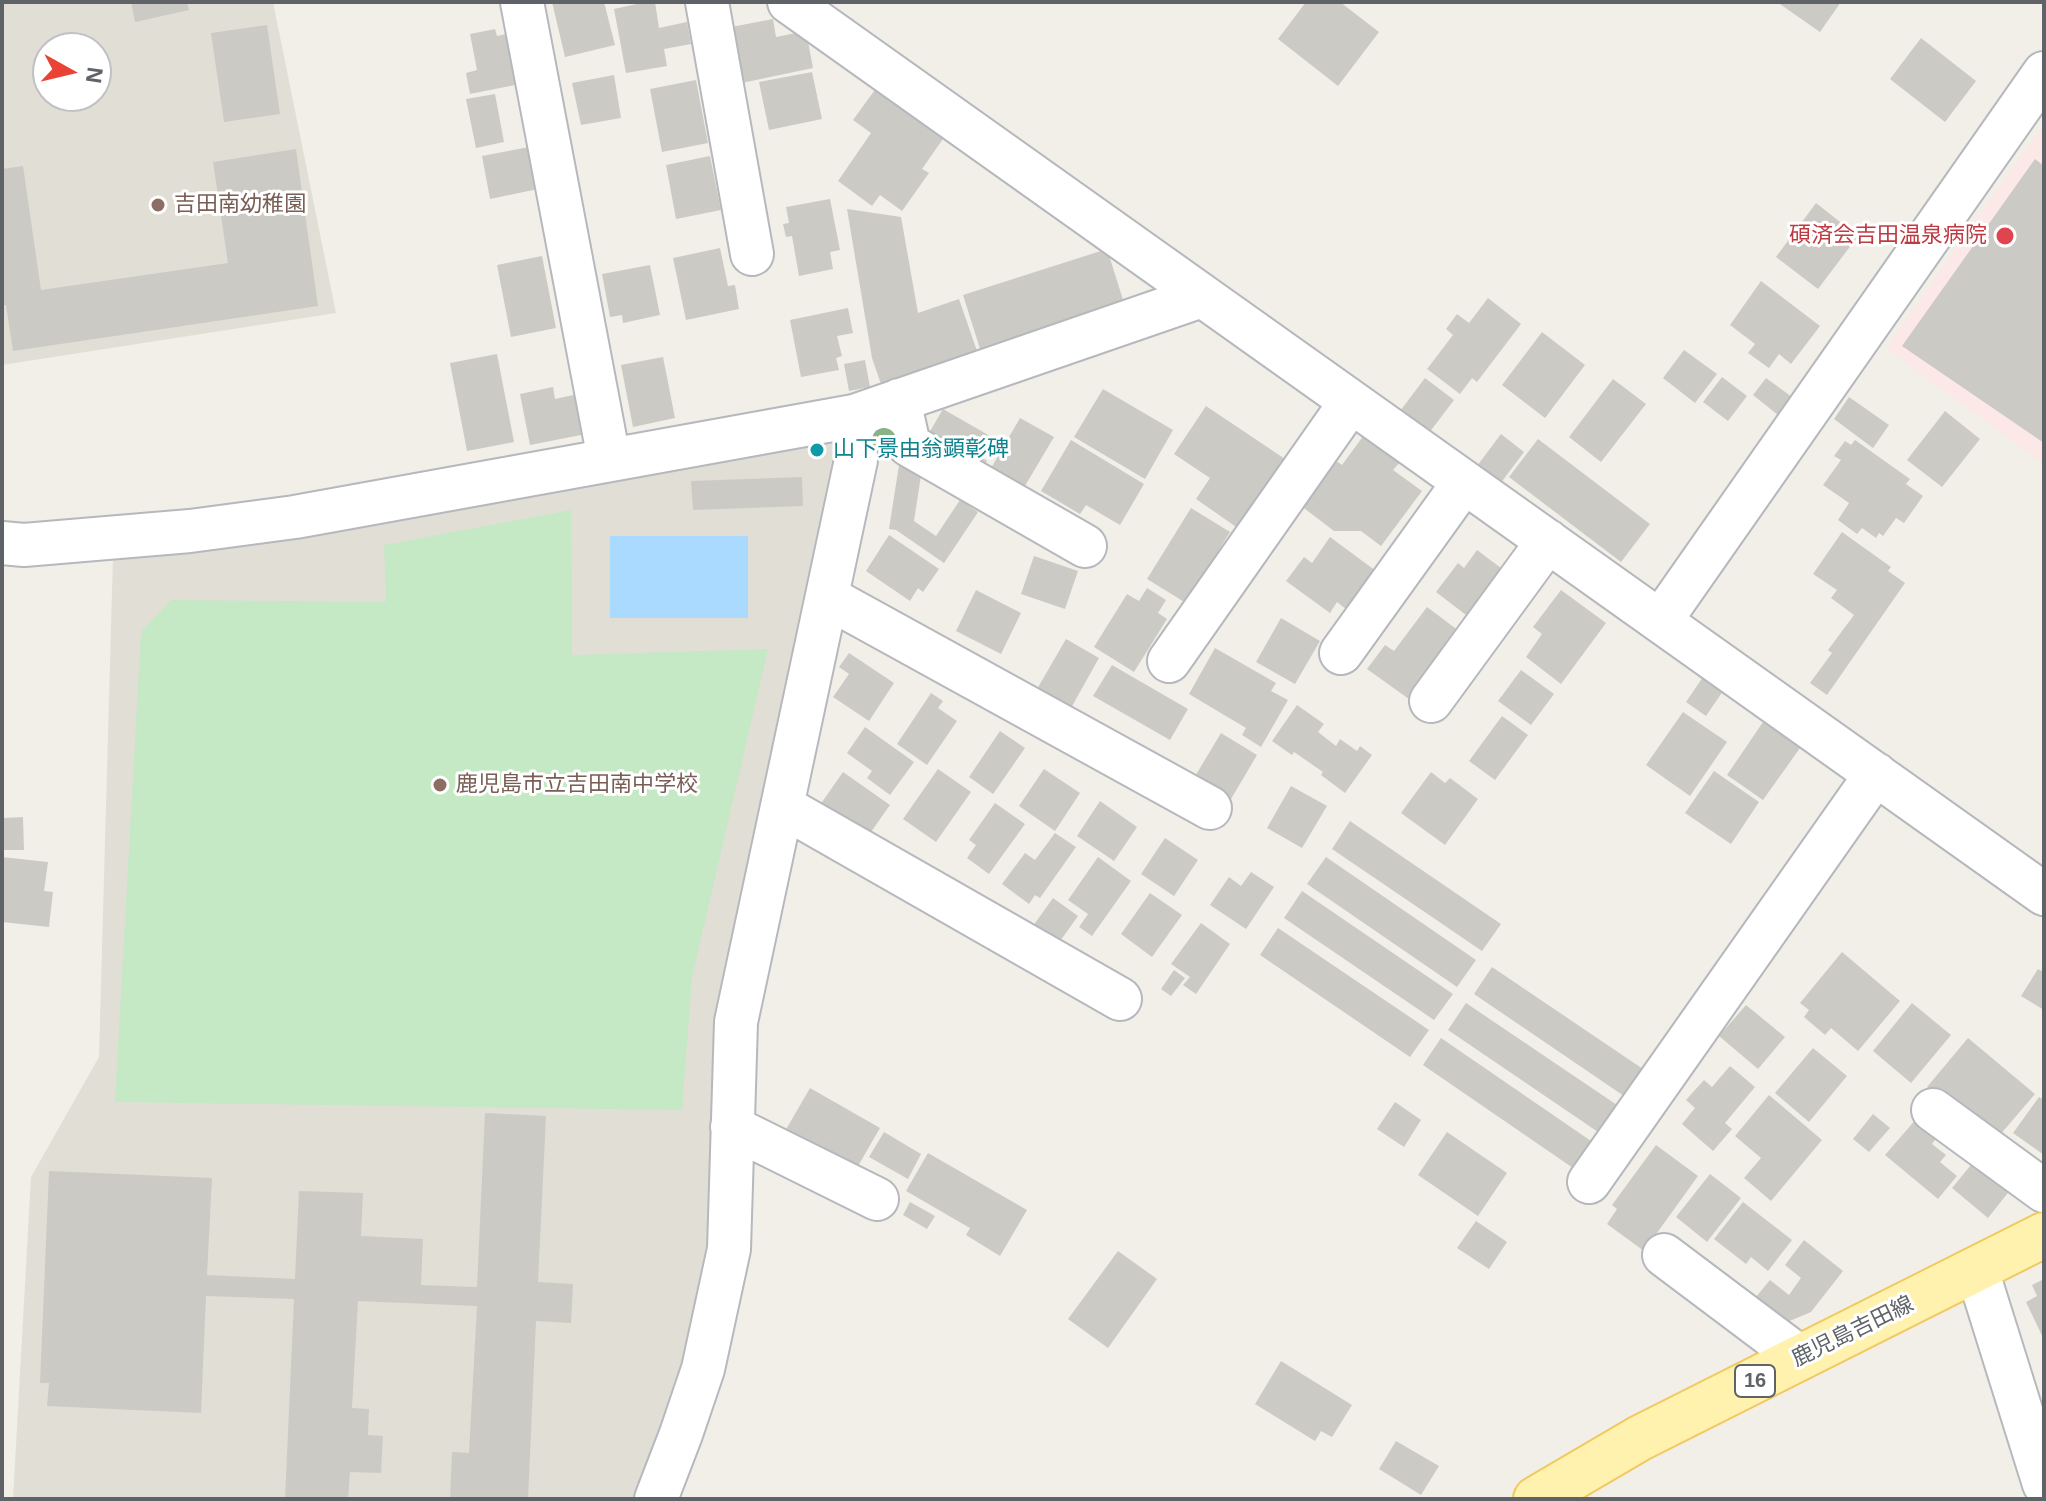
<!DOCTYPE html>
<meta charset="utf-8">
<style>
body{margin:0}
#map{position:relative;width:2046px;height:1501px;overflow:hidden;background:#f1efe8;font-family:Helvetica,sans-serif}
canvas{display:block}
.frame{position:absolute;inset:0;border:4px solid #5f6368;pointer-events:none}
.north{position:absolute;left:32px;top:32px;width:80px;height:80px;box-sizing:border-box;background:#fff;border:2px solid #bfc1c3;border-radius:50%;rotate:98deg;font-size:22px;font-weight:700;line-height:32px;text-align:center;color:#5f6368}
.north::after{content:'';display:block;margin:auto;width:28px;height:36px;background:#ea4335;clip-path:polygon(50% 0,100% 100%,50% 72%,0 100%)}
</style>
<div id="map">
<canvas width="2046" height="1501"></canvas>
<div class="frame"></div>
<div class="north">N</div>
</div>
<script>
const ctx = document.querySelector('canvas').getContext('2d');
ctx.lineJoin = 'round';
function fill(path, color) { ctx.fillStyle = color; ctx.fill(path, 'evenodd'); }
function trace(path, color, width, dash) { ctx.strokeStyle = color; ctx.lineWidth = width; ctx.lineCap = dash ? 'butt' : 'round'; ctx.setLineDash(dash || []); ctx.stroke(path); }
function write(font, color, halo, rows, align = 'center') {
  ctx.font = font + ' Helvetica,"Noto Sans JP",sans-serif'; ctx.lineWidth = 6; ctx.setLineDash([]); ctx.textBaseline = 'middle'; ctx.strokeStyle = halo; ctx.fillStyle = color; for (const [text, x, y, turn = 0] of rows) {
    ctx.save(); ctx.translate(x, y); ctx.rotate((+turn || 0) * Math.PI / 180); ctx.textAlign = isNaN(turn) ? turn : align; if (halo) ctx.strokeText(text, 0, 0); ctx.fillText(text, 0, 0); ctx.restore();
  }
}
fill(new Path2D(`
 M2,2h271l63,311 -334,52zM48,48h48v48h-48z
 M832,438l11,25 -151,893 -48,143h-631l18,-322 68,-120 14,-501z`), '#e1ded6');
fill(new Path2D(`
 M2044,124v340l-158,-116z`), '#fce8e6');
fill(new Path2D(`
 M571,510l1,145 196,-6 -76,328 -10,133 -567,-8 26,-470 30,-32 215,2 -2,-57z`), '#c5e8c5');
fill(new Path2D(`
 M610,536h138v82h-138z`), '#aadaff');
fill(new Path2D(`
 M131,2h56l2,8 -54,12z
 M552,2h52l11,43 -50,12z
 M646,2h9l4,26 28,-6 4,22 -27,5 3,17 -41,7 -12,-64z
 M1306,2h34l39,30 -41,54 -60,-47z
 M1777,2h64l-21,30z
 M773,19l3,18 30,-6 7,37 -76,16 -11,-56z
 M267,25l13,89 -56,8 -13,-89z
 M495,29l2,7 9,-2 9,51 -45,9 -4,-21 11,-3 -7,-36z
 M1921,38l55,43 -31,41 -55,-43z
 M812,72l10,47 -53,11 -10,-48z
 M614,75l7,43 -40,7 -9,-42z
 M696,80l12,63 -46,9 -12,-63z
 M877,87l68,49 -23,33 7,4 -27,38 -22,-16 -8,11 -34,-25 33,-48 -18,-13z
 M495,94l9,48 -28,6 -10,-49z
 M529,147l9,42 -48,10 -8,-43z
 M296,149l22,157 -305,45 -7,-46h-4v-136l21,-3 18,124 187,-27 -15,-101z
 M710,156l11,54 -45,9 -10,-54z
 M2035,159l9,7v277l-142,-97z
 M830,199l10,51 -10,2 3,17 -34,7 -7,-40 -6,1 -3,-13 6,-1 -3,-16z
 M1816,203l42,33 -40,53 -42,-32z
 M847,209l54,8 17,96 41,-14 19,55 -96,33 -10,-29z
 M720,248l8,38 7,-1 4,24 -53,11 -13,-62z
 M1107,249l18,57 -144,46 -18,-57z
 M542,256l14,72 -45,9 -14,-72z
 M650,265l10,50 -37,8 -1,-8 -12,2 -8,-43z
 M1761,281l59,45 -29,38 -12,-10 -10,14 -21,-15 7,-9 -25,-19z
 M1488,298l33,26 -44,58 -5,-4 -12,16 -33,-25 26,-34 -7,-6 11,-15 12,9z
 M848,308l5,25 -16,3 5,20 -6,2 3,12 -38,7 -11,-57z
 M1542,332l43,33 -40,53 -43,-33z
 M1684,350l33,24 -22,29 -32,-25z
 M497,354l17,88 -47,9 -17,-88z
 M663,357l12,61 -42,9 -12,-62z
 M865,360l5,27 -21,4 -5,-27z
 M1722,377l25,19 -19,25 -25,-19z
 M1425,378l29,22 -25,33 -29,-22z
 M1766,378l26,19 -14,18 -25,-20z
 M1613,379l33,25 -45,58 -32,-25z
 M553,387l2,12 23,-5 8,40 -56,11 -10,-51z
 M1103,389l70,41 -28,49 -71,-42z
 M1849,397l40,28 -16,23 -39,-29z
 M1206,406l82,55 -46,70 -46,-32 14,-21 -36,-24z
 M943,409l47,27 -11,20 8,5 -7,11 -55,-32z
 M1945,411l35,28 -38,48 -35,-27z
 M1020,418l34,19 -35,59 -33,-19z
 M1501,434l23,18 -24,32 -23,-18z
 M1364,435l36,27 -7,8 29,21 -41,55 -20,-15h-27l-38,-29 33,-46 13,9z
 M1538,439l112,85 -29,38 -112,-85z
 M1071,440l73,44 -24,41 -34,-20 -6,9 -39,-23z
 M1855,440l55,39 -4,5 17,12 -19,27 -8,-5 -13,18 -4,-3 -3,5 -14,-10 -5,6 -19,-14 11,-17 -26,-18 18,-25 -7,-4 11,-15 6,4z
 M899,465l23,4 -8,52 22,15 24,-36 18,12 -34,51 -48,-33 -7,-1z
 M802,477l1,29 -110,4 -2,-29z
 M1191,508l39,24 -44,71 -39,-24z
 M1842,532l49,35 -3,4 17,12 -78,112 -17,-12 22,-30 -4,-3 26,-35 -23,-17 6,-8 -24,-16z
 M889,535l50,34 -16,23 -5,-4 -8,13 -44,-30z
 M1330,537l50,37 -29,39 -14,-11 -7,11 -44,-32 18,-24 8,6z
 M1477,550l28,21 -35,47 -34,-26 22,-29 6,5z
 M1034,556l44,15 -13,38 -44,-15z
 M1147,588l19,12 -8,13 9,6 -33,53 -40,-25 33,-53 12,7z
 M976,590l45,23 -20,41 -45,-23z
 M1561,590l45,33 -45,61 -35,-27 16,-23 -9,-7z
 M1427,607l36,27 -50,68 -46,-33 18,-24 9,6z
 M1281,618l39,23 -25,43 -39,-22z
 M1066,639l33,19 -28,50 -34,-19z
 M1215,648l61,35 -5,8 17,9 -27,47 -19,-12 4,-7 -57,-34z
 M849,653l45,30 -25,38 -36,-24 16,-23 -10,-7z
 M1112,665l76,44 -18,31 -77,-44z
 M1521,670l33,24 -23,31 -33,-24z
 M1703,677l20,14 -17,25 -20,-14z
 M931,693l12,8 -5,7 19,13 -30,44 -30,-21z
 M1297,705l27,19 -6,8 18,14 4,-7 17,12 3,-5 12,9 -27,38 -24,-18 2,-3 -29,-20 -2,3 -20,-14z
 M1683,712l44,30 -37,54 -44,-31z
 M1502,716l26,19 -33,45 -26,-19z
 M1763,722l37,26 -37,52 -36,-25z
 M865,727l49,35 -24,33 -23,-17 5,-7 -25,-18z
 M1000,731l25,17 -32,46 -24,-17z
 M1221,733l36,22 -26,44 -37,-21z
 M938,769l33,23 -35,50 -33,-23z
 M1044,769l36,24 -25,38 -36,-25z
 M1714,771l45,31 -28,42 -46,-31z
 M843,772l47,33 -24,34 -46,-34z
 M1431,772l14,11 5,-5 28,21 -33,46 -44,-32z
 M1291,786l36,20 -25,42 -35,-20z
 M1100,801l37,26 -23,34 -37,-25z
 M995,803l30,21 -36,50 -22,-16 9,-13 -7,-5z
 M23,817l1,33h-22v-32z
 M1350,821l151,103 -19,27 -150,-102z
 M1055,833l21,14 -36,51 -5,-3 -6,9 -27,-20 23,-31 10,7z
 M1165,838l33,22 -24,36 -33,-22z
 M2,857l46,5 -4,29 9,1 -4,35 -47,-5z
 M1098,857l33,24 -39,55 -13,-9 9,-13 -20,-14z
 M1326,857l150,103 -19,27 -150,-103z
 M1251,872l23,15 -28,42 -36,-24 19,-28 12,9z
 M1302,891l151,103 -19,26 -150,-102z
 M1150,893l32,22 -30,42 -31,-23z
 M1053,898l25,18 -20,28 -25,-18z
 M1201,923l29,21 -34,50 -13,-9 7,-8 -19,-13z
 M1278,928l151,102 -19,27 -150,-102z
 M1842,952l58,49 -42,50 -27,-23 -6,7 -21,-18 5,-7 -9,-7z
 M1492,967l151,102 -19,27 -150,-102z
 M2038,969l6,3v38l-23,-14z
 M1174,970l11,8 -14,18 -10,-7z
 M1466,1003l151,102 -19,27 -150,-102z
 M1912,1003l39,32 -40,48 -38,-32z
 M1746,1005l39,32 -27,32 -39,-33z
 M1441,1038l150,103 -18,27 -150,-103z
 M1968,1038l67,56 -42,49 -66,-56z
 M1813,1048l34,28 -38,46 -34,-29z
 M1730,1066l25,21 -30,36 7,6 -19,22 -31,-27 13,-16 -9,-8 18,-20 8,7z
 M810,1088l70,40 -26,45 -70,-40z
 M1769,1095l53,45 -51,61 -27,-23 17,-20 -26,-22z
 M2039,1097l5,3v55l-31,-22z
 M1395,1102l26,18 -17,27 -27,-18z
 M485,1113l61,3 -8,166 35,2 -2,39 -35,-2 -8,178h-78l2,-47 17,1 8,-147 -119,-5 -6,107 17,1 -1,26 15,1 -2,37 -31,-1 -2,27h-63l9,-200 -88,-3 -5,117 -154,-7 2,-23h-9l9,-212 163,7 -5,97 88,4 4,-88 64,2 -2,43 62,3 -2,46 56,2z
 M1873,1114l17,14 -21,24 -16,-13z
 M1917,1118l21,18 -6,8 14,11 -6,7 17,14 -19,23 -53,-44z
 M884,1132l37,22 -13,25 -39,-22z
 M1447,1132l60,41 -29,43 -60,-41z
 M1656,1145l42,31 -54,75 -37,-27 10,-15 -5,-4z
 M928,1153l99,57 -27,46 -34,-21 4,-7 -64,-37z
 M1975,1160l36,29 -23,29 -36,-30z
 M1710,1174l31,24 -34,44 -31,-25z
 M910,1202l25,14 -8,13 -24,-14z
 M1743,1202l49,38 -24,31 -17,-14 -5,7 -32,-25z
 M1476,1221l31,21 -18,27 -32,-21z
 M1804,1240l39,31 -32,41 -31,13 -29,-22 19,-23 19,15 12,-17 -16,-13z
 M1118,1251l39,28 -49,69 -40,-29z
 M2044,1279v61l-18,-38 11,-6 -5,-11z
 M1281,1361l71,44 -20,32 -11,-6 -6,10 -60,-37z
 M1396,1441l43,25 -18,29 -42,-26z`), '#cccac5');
const street = new Path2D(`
 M522,2l87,457
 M707,2l45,252
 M789,2c417,299 837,594 1255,892
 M899,400l10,45 176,101
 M2,543l22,2 166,-14 105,-14 559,-101 345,-119
 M827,597l383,211
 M1661,620l383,-547
 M1341,653l123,-171
 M1169,661l181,-258
 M1431,701l117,-160
 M782,806l338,193
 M1933,1110l111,81
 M732,1127l145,72
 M1589,1182l287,-408
 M1664,1255l137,103
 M1977,1270l67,214
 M656,1499l25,-65 22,-65 26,-120 7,-227 120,-562 -2,-44`);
const primary = new Path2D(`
 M1536,1499l104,-61 404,-203`);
trace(street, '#b5b8bc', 46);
trace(primary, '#f2c960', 48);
trace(street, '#fff', 42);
trace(primary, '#fff2af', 44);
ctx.fillStyle = '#89b387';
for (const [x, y] of [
 [884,440]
]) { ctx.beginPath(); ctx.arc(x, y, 12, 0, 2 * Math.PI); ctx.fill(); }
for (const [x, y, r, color] of [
 [158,205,8,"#8d6e63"],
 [2005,236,10,"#e0444e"],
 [817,450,8,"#0f9aa8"],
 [440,785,8,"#8d6e63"]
]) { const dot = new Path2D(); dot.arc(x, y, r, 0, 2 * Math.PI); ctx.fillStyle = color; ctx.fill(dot); trace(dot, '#fff', 3); }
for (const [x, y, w] of [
 [1755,1381,40]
]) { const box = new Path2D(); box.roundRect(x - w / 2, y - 16, w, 32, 6); ctx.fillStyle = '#fff'; ctx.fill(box); trace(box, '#5f6368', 2); }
write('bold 20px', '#5f6368', null, [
 ["16",1755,1381]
]);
write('22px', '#785e54', '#fff', [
 ["吉田南幼稚園",174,205],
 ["鹿児島市立吉田南中学校",456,785]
], 'left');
write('22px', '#be3a42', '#fff', [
 ["碩済会吉田温泉病院",1987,236]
], 'right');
write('22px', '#0d838f', '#fff', [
 ["山下景由翁顕彰碑",833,450]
], 'left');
write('22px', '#5f6368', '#fff', [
 ["鹿児島吉田線",1853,1332,-26]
]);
</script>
